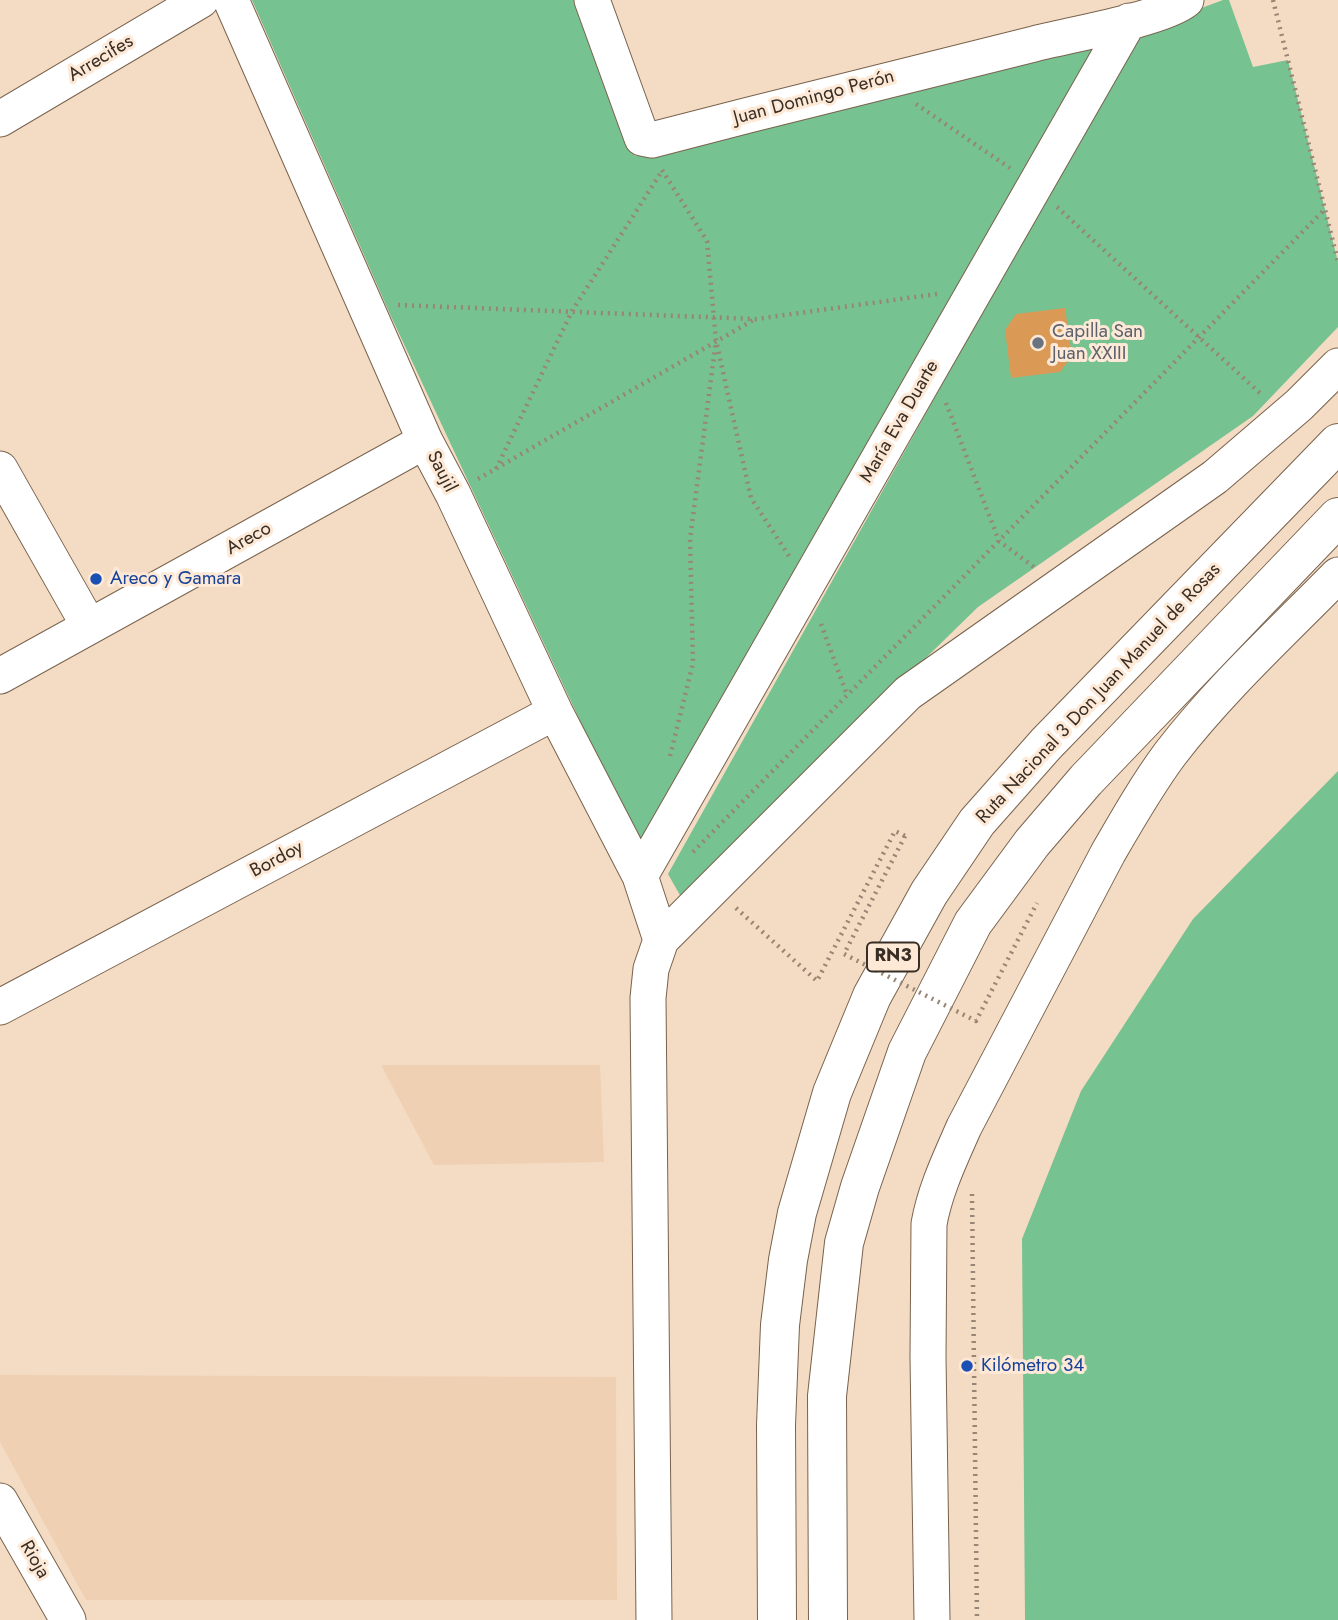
<!DOCTYPE html>
<meta charset="utf-8">
<style>
body{margin:0}
canvas{display:block;background:#f4dbc3}
</style>
<canvas width="1338" height="1620"></canvas>
<script>
const ctx = document.querySelector('canvas').getContext('2d');
ctx.lineJoin = 'round';
function fill(path, color) { ctx.fillStyle = color; ctx.fill(path, 'evenodd'); }
function trace(path, color, width, dash) { ctx.strokeStyle = color; ctx.lineWidth = width; ctx.lineCap = dash ? 'butt' : 'round'; ctx.setLineDash(dash || []); ctx.stroke(path); }
function write(font, color, halo, rows, align = 'center') {
  ctx.font = font + ' Jost,sans-serif'; ctx.lineWidth = 6; ctx.setLineDash([]); ctx.textBaseline = 'middle'; ctx.strokeStyle = halo; ctx.fillStyle = color; for (const [text, x, y, turn = 0] of rows) {
    ctx.save(); ctx.translate(x, y); ctx.rotate((+turn || 0) * Math.PI / 180); ctx.textAlign = isNaN(turn) ? turn : align; if (halo) ctx.strokeText(text, 0, 0); ctx.fillText(text, 0, 0); ctx.restore();
  }
}
fill(new Path2D(`
 M381,1065h219l4,97 -170,3z
 M0,1375l616,2 1,223h-531l-86,-158z`), '#efd0b3');
fill(new Path2D(`
 M252,0h326l57,156 471,-118 -466,811 -251,-537z
 M1223,0h6l24,67 35,-7 50,202v65l-85,89 -275,191 -297,290 -13,-23 472,-843z
 M1338,771v849h-313l-3,-381 59,-148 112,-172z`), '#76c291');
fill(new Path2D(`
 M1065,308l7,48 -12,16 -49,6 -6,-48 11,-16z`), '#da9a56');
const minor = new Path2D(`
 M231,0l194,441 28,53 102,218 85,164 21,64
 M592,0l50,138 10,2c127,-33 254,-65 382,-96 34,-9 129,-25 152,-44
 M0,119l201,-119
 M0,469l89,157
 M0,676l425,-235
 M640,876l489,-855
 M0,1007l555,-295
 M0,1501l68,119
 M654,1620l-6,-622 3,-29 10,-29 247,-247 307,-216 84,-72 39,-39
 M932,1620l-4,-263 1,-133c6,-34 21,-65 35,-97l144,-274c19,-33 39,-68 62,-99 50,-65 111,-121 168,-179`);
const highway = new Path2D(`
 M777,1620l-1,-195 4,-100 8,-65 9,-47 35,-120 40,-97 57,-103 48,-71 69,-78 292,-301
 M828,1620l-1,-224 17,-153 16,-56 47,-135 66,-129 59,-80 54,-63 252,-263`);
trace(minor, '#79634e', 37);
trace(highway, '#79634e', 40);
trace(new Path2D(`
 M1273,0l65,262
 M916,104l94,64
 M662,170l45,71 9,100 -26,198 3,124 -23,93
 M1057,207l205,188
 M398,305l358,14 181,-25
 M717,345l34,153 38,58
 M946,403l53,138 35,26
 M496,469l76,-158 90,-140
 M478,479l277,-160
 M821,624l26,71
 M693,852l632,-643
 M736,908l81,73 78,-150 10,5
 M972,1194l5,426`), '#978575', 4.5, [2, 5]);
trace(minor, '#fff', 35);
trace(highway, '#fff', 38);
trace(new Path2D(`
 M905,836l-61,118 132,67 61,-118`), '#978575', 4.5, [2, 5]);
for (const [x, y, r, color] of [
 [1038,343,7,"#6b7280"],
 [96,579,7,"#1a4fb4"],
 [967,1366,7,"#1a4fb4"]
]) { const dot = new Path2D(); dot.arc(x, y, r, 0, 2 * Math.PI); ctx.fillStyle = color; ctx.fill(dot); trace(dot, '#fee9d6', 2.5); }
for (const [x, y, w] of [
 [893,957,52]
]) { const box = new Path2D(); box.roundRect(x - w / 2, y - 14.5, w, 29, 5); ctx.fillStyle = '#fee9d6'; ctx.fill(box); trace(box, '#382e25', 2); }
write('bold 18px', '#382e25', null, [
 ["RN3",893,957]
]);
write('19px', '#382e25', '#fee9d6', [
 ["Arrecifes",101,59,-31],
 ["Juan Domingo Perón",814,98,-15],
 ["María Eva Duarte",900,422,-60],
 ["Saujil",441,472,63],
 ["Areco",249,539,-29],
 ["Ruta Nacional 3 Don Juan Manuel de Rosas",1099,694,-47],
 ["Bordoy",277,860,-28],
 ["Rioja",34,1560,60]
]);
write('19px', '#5b616d', '#fee9d6', [
 ["Capilla San",1052,332],
 ["Juan XXIII",1052,354]
], 'left');
write('19px', '#164399', '#fee9d6', [
 ["Areco y Gamara",110,579],
 ["Kilómetro 34",981,1366]
], 'left');
</script>
